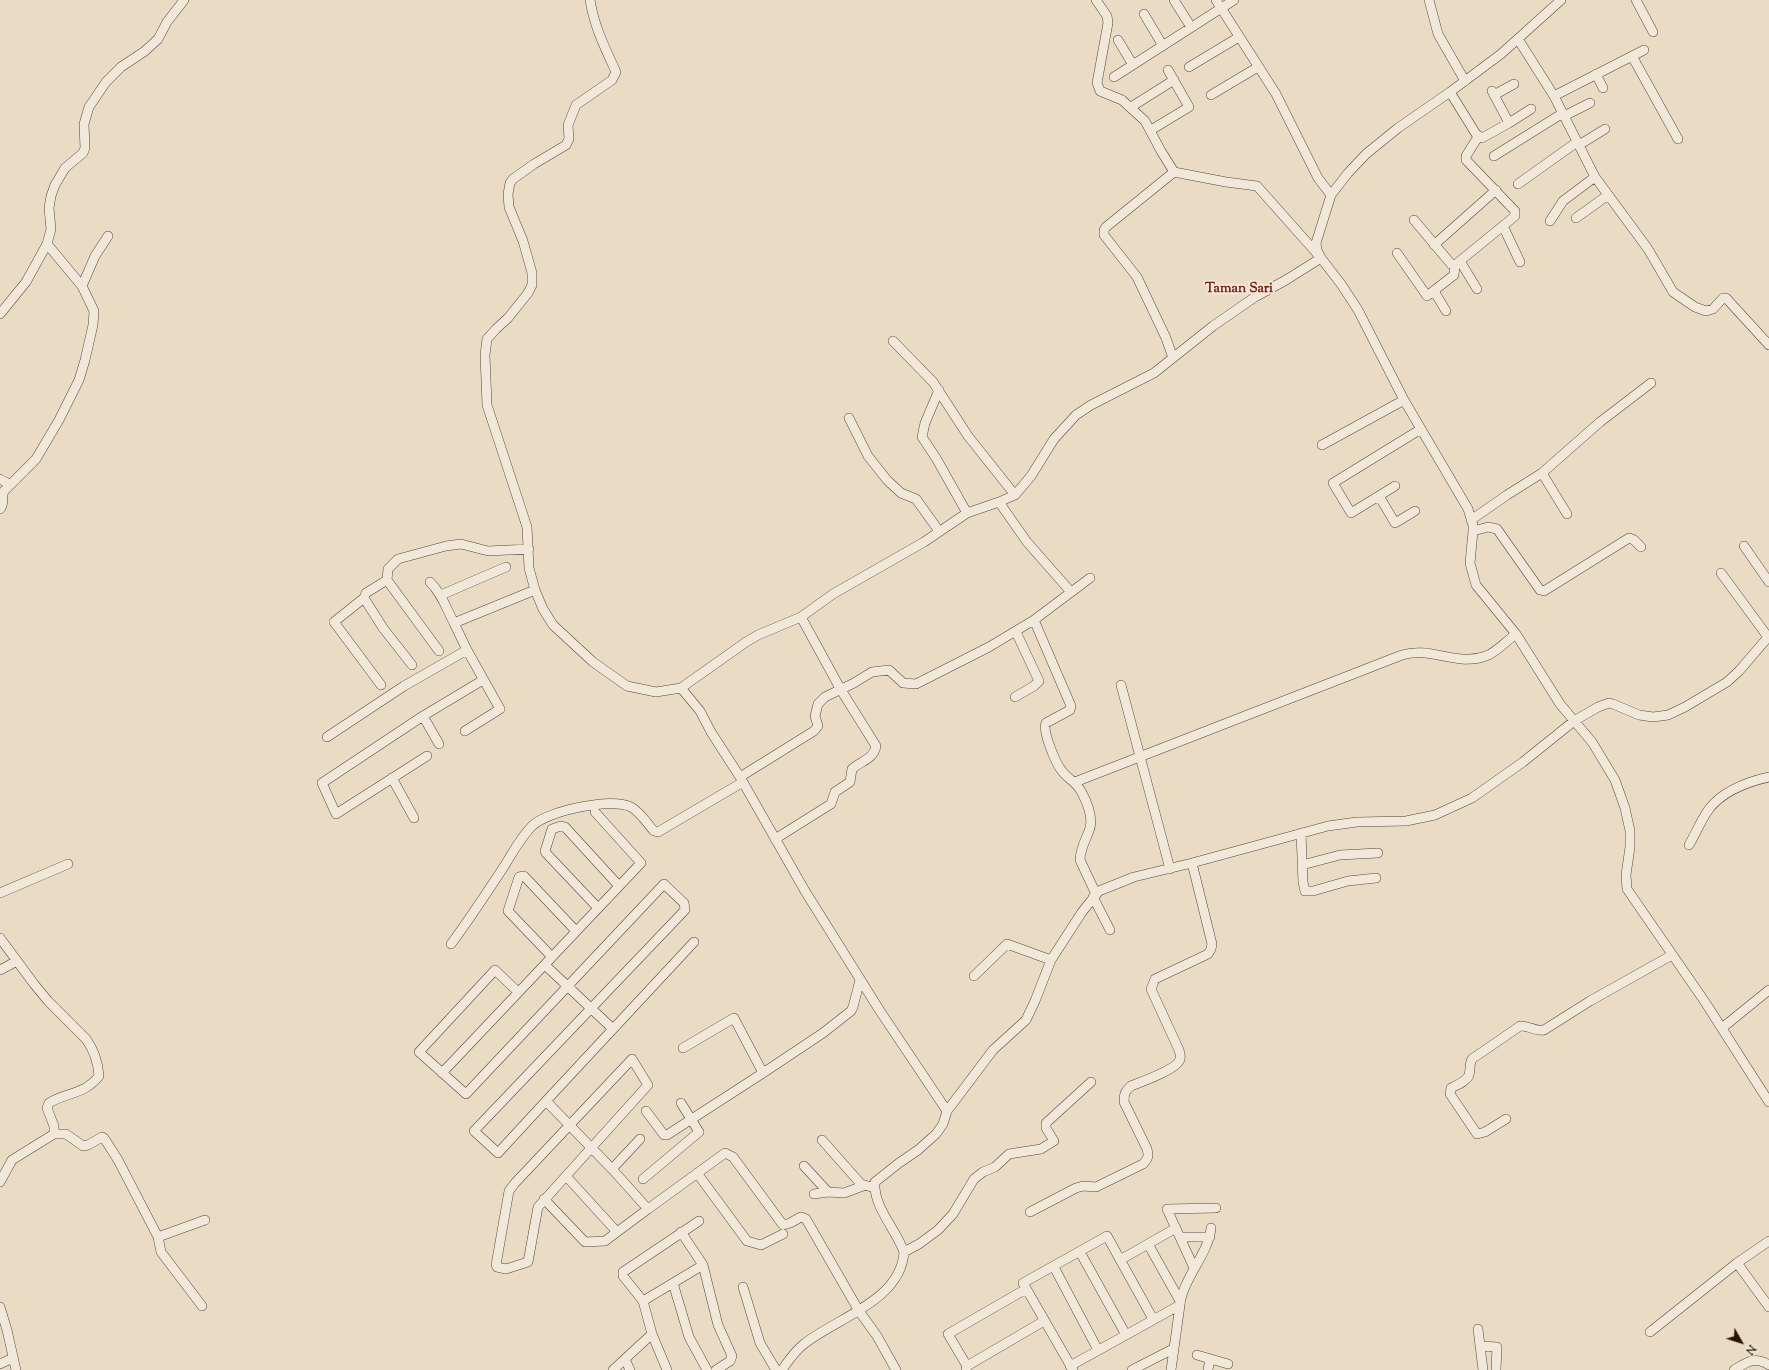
<!DOCTYPE html>
<style>
body{margin:0}
#map{position:relative;width:1769px;height:1370px;overflow:hidden;background:#eadcc4;font-family:"Sorts Mill Goudy",serif}
canvas{display:block}
.north{position:absolute;left:1721px;top:1322px;width:40px;height:40px;-webkit-text-stroke:3px #f1e8d9;paint-order:stroke;rotate:129deg;font-size:11px;font-weight:700;line-height:16px;text-align:center;color:#291404}
.north::after{content:'';display:block;margin:auto;width:14px;height:18px;background:#291404;clip-path:polygon(50% 0,100% 100%,50% 72%,0 100%)}
</style>
<div id="map">
<canvas width="1769" height="1370"></canvas>
<div class="north">N</div>
</div>
<script>
const ctx = document.querySelector('canvas').getContext('2d');
ctx.lineJoin = 'round';
function trace(path, color, width, dash) { ctx.strokeStyle = color; ctx.lineWidth = width; ctx.lineCap = dash ? 'butt' : 'round'; ctx.setLineDash(dash || []); ctx.stroke(path); }
function write(font, color, halo, rows, align = 'center') {
  ctx.font = font + ' "Sorts Mill Goudy",serif'; ctx.lineWidth = 4; ctx.setLineDash([]); ctx.textBaseline = 'middle'; ctx.strokeStyle = halo; ctx.fillStyle = color; for (const [text, x, y, turn = 0] of rows) {
    ctx.save(); ctx.translate(x, y); ctx.rotate((+turn || 0) * Math.PI / 180); ctx.textAlign = isNaN(turn) ? turn : align; if (halo) ctx.strokeText(text, 0, 0); ctx.fillText(text, 0, 0); ctx.restore();
  }
}
const minor = new Path2D(`
 M590,0c4,26 15,48 26,72l-4,8 -36,25 -8,20 1,14 -3,6 -32,19 -21,15 -3,4 -2,11 1,13 14,34 9,32v12l-4,8 -20,25 -12,11 -9,10 -2,16 2,50 40,122 2,41 6,22 8,19 10,16 40,37 34,24 29,6 25,-4 19,23 11,21 29,45 65,114 75,120 67,100
 M1174,0l17,27
 M1216,0l60,94 42,84 13,17
 M1429,0l9,34 27,47
 M1561,0l-60,54 -51,38 -52,36 -32,26 -18,19 -17,22 -15,48 1,7 4,8 20,26 17,26 46,90 64,109 5,16v6l-3,32 6,22 40,49 44,70 32,38 23,38 10,28 5,23v16l-4,28 1,14 78,113 64,100
 M1636,0l17,32
 M1144,14l19,32
 M1518,39l36,57 41,81 53,72 25,43 22,15 11,4 7,-2 10,-11h3l43,47
 M1118,40l15,25
 M1632,56l46,83
 M1189,67l50,-30
 M1596,74l7,14
 M1114,77l120,-77
 M1492,91l17,32
 M1450,92l26,42 6,4 27,-15 22,-14
 M1211,95l47,-28
 M1494,95l20,-11
 M1554,96l90,-46
 M1131,107l43,-27
 M1564,116l26,-13
 M1151,130l38,-23 -21,-37
 M1579,145l26,-16
 M1494,156l69,-43
 M1518,184l59,-42
 M1576,218l32,-23
 M1414,220l37,44 4,1 60,-49v-5l-49,-51v-4l12,-19
 M1550,221l13,-20 32,-24
 M1503,226l17,36
 M1434,245l62,-55
 M1397,253l30,43 27,-21 1,-10
 M1460,261l17,28
 M82,286l13,-30 13,-20
 M1434,291l12,20
 M0,314l26,-32 21,-38 4,-15 -2,-21 2,-12 4,-11 10,-17 18,-15 2,-5 -1,-24 5,-17 17,-25 15,-15 24,-16 13,-12 9,-17 17,-22
 M893,341l40,41 35,54 47,59
 M1173,358l-7,-20 -29,-61 -33,-42v-5l2,-3 68,-55
 M939,390l-14,33 -3,14 14,21 31,55
 M849,418l19,38 19,24 14,13 15,6 23,32
 M1322,445l82,-45
 M1542,473l25,41
 M0,479l9,5
 M1395,486l-44,27 -18,-30 88,-54
 M1379,496l16,27 20,-12
 M999,502l28,40 44,50
 M0,509c5,-5 1,-12 4,-18l32,-32 23,-39 20,-40 6,-20 8,-35 1,-14 -12,-25 -35,-42
 M1471,520l36,-25 35,-22 58,-51 51,-39
 M1473,531l15,-4 9,2 43,61 4,1 85,-53 5,2 7,7
 M1744,546l25,36
 M1721,573l47,64
 M387,580l-21,13 -2,5 19,30 29,37
 M430,582c12,12 16,26 24,41l81,-33
 M441,595l65,-28
 M364,598l-30,24 47,63
 M1034,620l56,-42
 M454,623l13,27 33,59 -35,22
 M439,651l-52,-71 1,-11 10,-10 48,-13 15,-2 27,7 41,-2
 M1121,685l49,184
 M681,688l65,-46 12,-7 43,-18 32,-23 91,-52 43,-29 32,-11 16,-7 16,-19 23,-37 22,-24 15,-10 63,-32 59,-47 42,-29 31,-17 35,-22 -64,-72 -31,-4 -52,-10 -13,-21 -16,-30 -23,-21 -22,-9 -3,-8 11,-60 -1,-7 -11,-16
 M1015,697l19,-11 5,-5 -23,-49
 M423,716l-101,67 14,31 91,-58
 M327,737l77,-51 63,-36
 M439,744l-16,-28 60,-36
 M740,777l74,-46 4,-5 -3,-10 3,-12 7,-7 29,-14 18,-11 17,-2 14,13 13,1 73,-37 45,-27 37,86 -1,4 -24,13c-4,8 10,41 16,48 6,8 14,11 19,20 6,11 13,28 8,40 -4,10 -9,19 -9,29l16,34
 M392,778l22,40
 M1075,782l327,-127c28,-9 55,12 84,1 11,-4 20,-15 30,-22
 M1301,833l2,49 2,9h8l35,-10 28,-3
 M775,839l56,-35 4,-12 15,-10 2,-13c9,-8 22,-10 24,-23l-35,-56 -40,-73
 M1689,845c7,-12 12,-25 20,-36 14,-18 38,-27 60,-32
 M1302,865l38,-10 38,-2
 M0,893l68,-29
 M1093,897l17,33
 M598,908l-52,-55 -1,-2 7,-22 9,-3 4,1 54,59
 M0,938l34,46 14,17 38,38c8,11 12,23 13,37 -15,19 -32,16 -50,27l-2,5 7,18v8l-42,26 -12,22
 M694,942l-148,159 66,68 36,40 77,-56 8,4 50,68 7,-2 11,-6 5,2 53,92 18,25 19,34
 M451,944c18,-24 35,-50 52,-76 9,-14 17,-30 29,-42 15,-15 79,-29 99,-19 8,4 16,16 23,24l4,1 85,-50
 M552,957l-44,-46 11,-34 5,-1 52,55
 M545,965l68,64
 M0,970l17,-9
 M974,976l33,-32 44,16
 M518,992l-23,-22 -76,82 47,42 198,-210 20,19 1,7 -211,221 24,22 48,-52
 M1722,1028l47,-38
 M683,1048l51,-30 29,55 60,-40 28,-22 2,-4 7,-27
 M632,1059l16,26 -110,122 -10,55 -22,7 -9,-2 -1,-2 13,-74 6,-8z
 M442,1073l199,-210 -46,-51
 M646,1111l18,24h3l96,-62
 M1506,1119l-21,13 -8,2 -27,-40 1,-6c6,-3 16,-7 18,-13 2,-6 0,-11 3,-16l48,-33c9,-1 15,6 24,4l46,-29 82,-46
 M54,1134h12l17,12 5,-1 14,-8 2,1 14,22 40,77 3,15 41,54
 M822,1140l39,44 14,4
 M804,1166l24,26 16,1 19,-7
 M612,1169l28,-30
 M697,1173l50,68 14,4 22,-11
 M566,1176l51,56
 M643,1179l56,-47 -18,-29
 M814,1194l14,-2
 M544,1199l41,43 20,-1 43,-32
 M1030,1212l46,-24 7,-2 13,1 47,-23c5,-5 6,-8 4,-15l-23,-47c0,-8 1,-11 7,-16 10,-4 47,-17 49,-27 1,-3 0,-6 -1,-9l-28,-61 4,-10 53,-25 3,-5 1,-5 -20,-81
 M681,1232l22,33 15,60 14,31 -2,5 -14,9
 M158,1237l47,-17
 M1180,1237h30
 M1148,1244l32,57
 M904,1252l15,-8 19,-14 15,-16 21,-35 9,-7 12,-5 14,-13 32,-5 13,-8 -8,-13v-5l45,-41
 M1080,1252l46,83
 M1120,1260l56,-32
 M1737,1263l32,44
 M703,1265l-30,18 16,54 18,33
 M1054,1267l44,83
 M1194,1268l-27,-59 49,-1
 M743,1287l17,56 16,27
 M643,1301l30,-18
 M1180,1305c2,-25 29,-52 31,-77
 M0,1307l7,23 9,40
 M1478,1329l5,41
 M1650,1332l87,-69 32,-22
 M1480,1346l17,1 -1,23
 M1197,1355l31,9
 M625,1359l5,11
 M0,1364l13,-6
 M967,1366l-19,-32 78,-45
 M1070,1366l110,-61 -9,65
 M613,1370l39,-36
 M667,1370l-15,-36 -9,-33 -20,-25v-4l76,-51
 M782,1370c6,-9 13,-19 22,-26 32,-26 97,-43 100,-92 -8,-23 -31,-45 -29,-70l24,-19 19,-13 18,-16 7,-10 4,-13 46,-61 33,-30 9,-19 16,-41 31,-48 17,-21 35,-14 58,-14 136,-37 29,-4 49,-1 29,-6 37,-17 51,-36 51,-41 24,-14 11,-4 4,1 26,11 14,2 15,-2 17,-8 42,-25 12,-11 30,-35
 M966,1370l1,-4 77,-45
 M1073,1370l-50,-87 84,-47 46,83
 M1132,1370l41,-21
 M1208,1370l2,-11
 M1734,1370c13,-8 21,-14 35,-5`);
trace(minor, '#594634', 10);
trace(minor, '#f1e8d9', 9);
write('bold 14px', '#7a1f14', '#f1e8d9', [
 ["Taman Sari",1239,290]
]);
</script>
